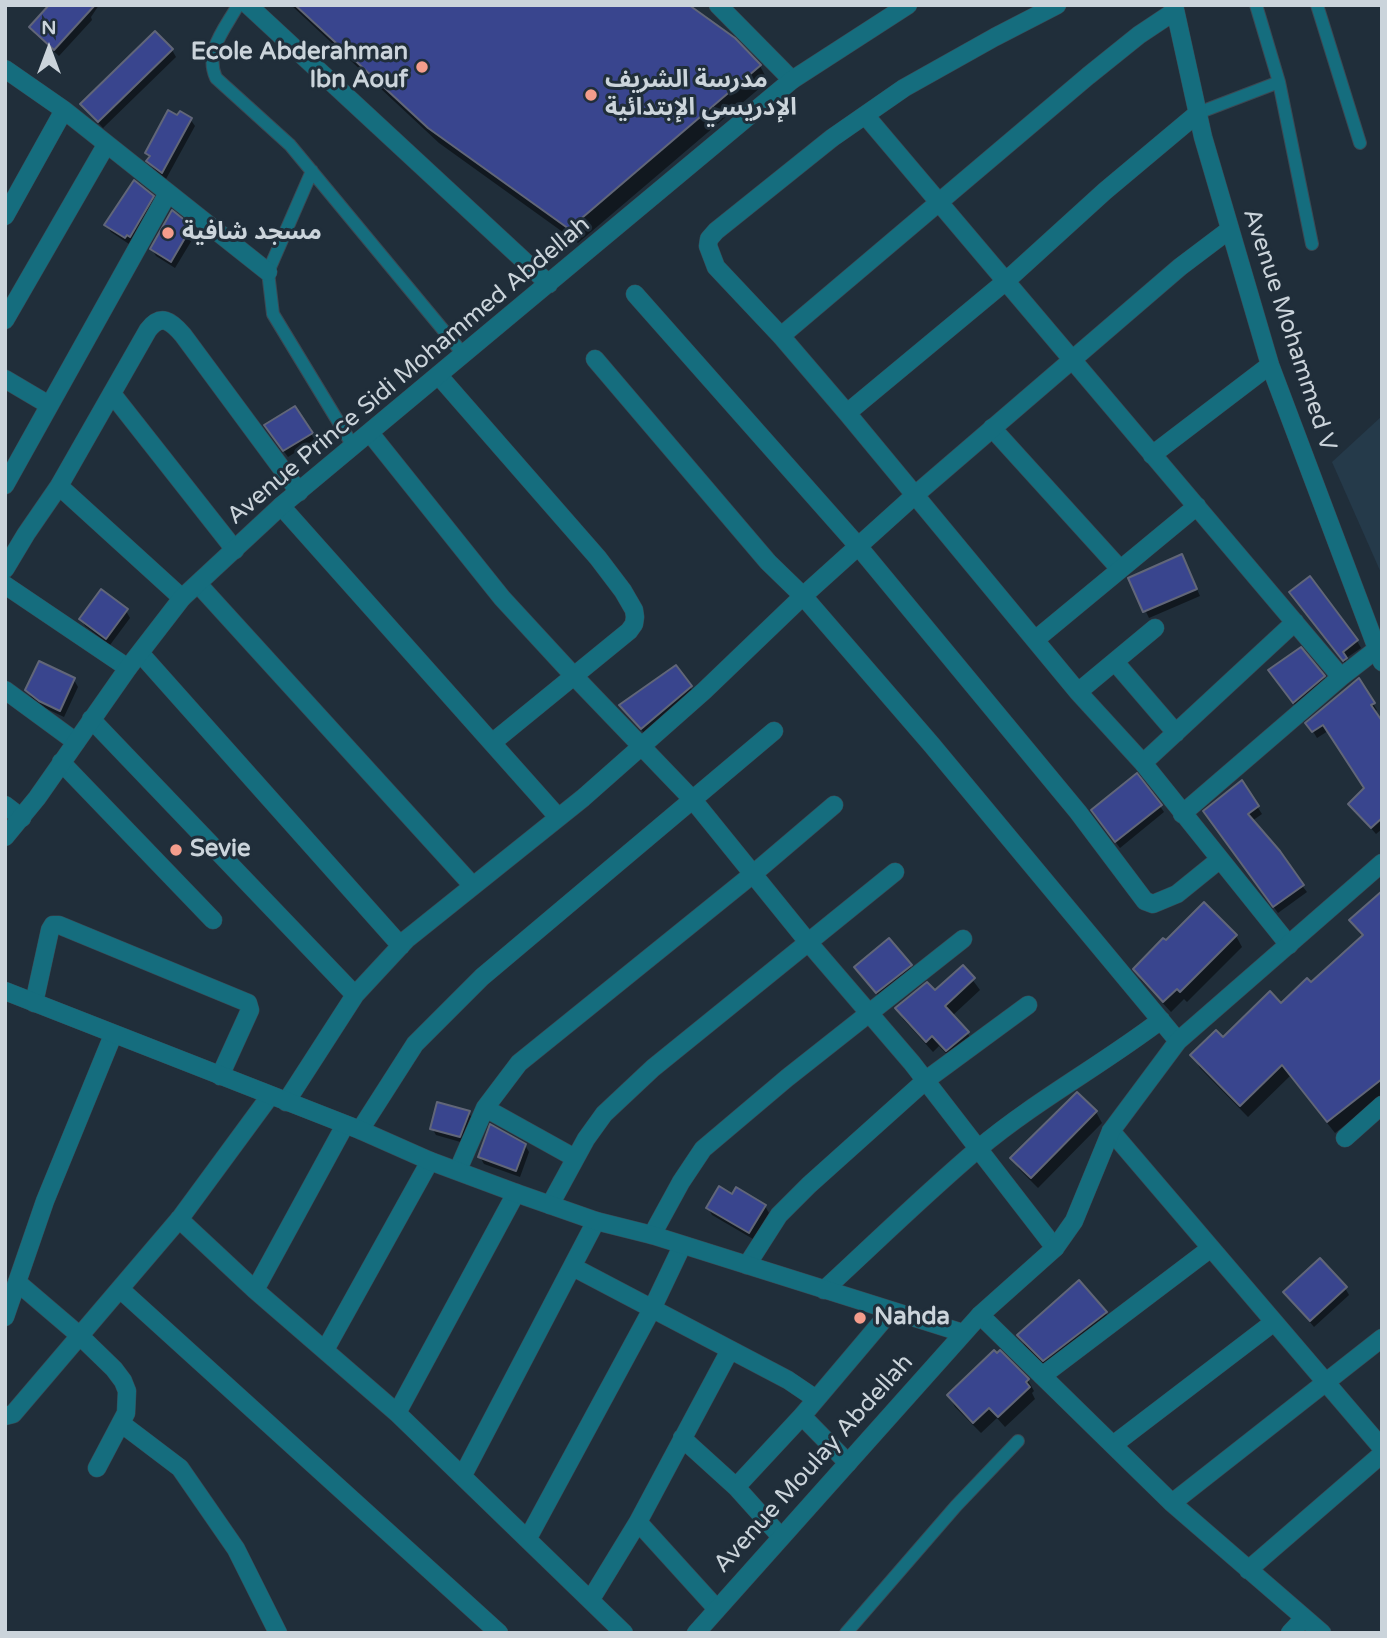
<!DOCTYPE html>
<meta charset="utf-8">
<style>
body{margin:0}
#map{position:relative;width:1387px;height:1638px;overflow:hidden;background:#202e3a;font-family:"Varela Round",sans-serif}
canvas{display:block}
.frame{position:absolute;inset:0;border:7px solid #cbd4db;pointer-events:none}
.north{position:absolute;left:14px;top:14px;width:70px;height:70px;-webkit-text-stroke:5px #202e3a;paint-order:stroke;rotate:0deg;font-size:19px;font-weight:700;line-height:28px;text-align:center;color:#cbd4db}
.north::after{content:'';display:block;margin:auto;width:24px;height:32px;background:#cbd4db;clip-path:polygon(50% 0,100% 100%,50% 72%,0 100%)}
</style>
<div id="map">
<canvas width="1387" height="1638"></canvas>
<div class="frame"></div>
<div class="north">N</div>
</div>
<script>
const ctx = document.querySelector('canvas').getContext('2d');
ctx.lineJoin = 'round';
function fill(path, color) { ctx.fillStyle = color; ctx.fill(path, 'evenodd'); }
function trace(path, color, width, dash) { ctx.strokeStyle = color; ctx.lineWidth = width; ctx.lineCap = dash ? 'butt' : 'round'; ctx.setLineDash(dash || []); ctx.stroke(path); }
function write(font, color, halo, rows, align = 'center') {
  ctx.font = font + ' "Varela Round","Noto Sans Arabic",sans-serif'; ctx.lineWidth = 6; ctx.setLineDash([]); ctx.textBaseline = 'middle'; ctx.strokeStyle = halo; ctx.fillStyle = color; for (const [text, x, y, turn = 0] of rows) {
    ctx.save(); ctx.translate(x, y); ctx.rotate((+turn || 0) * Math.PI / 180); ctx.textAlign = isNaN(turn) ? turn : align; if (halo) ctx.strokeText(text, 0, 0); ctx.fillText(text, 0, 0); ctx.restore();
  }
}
fill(new Path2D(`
 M1382,416v159l-50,-113z`), '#253a4a');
fill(new Path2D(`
 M51,5h48l-8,12 1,3 -33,36 -24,-22 -4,-7z
 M291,5h398l44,34 27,27 8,15 -190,162 -139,-100z
 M172,50l4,7 -73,71 -16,-17 -4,-7z
 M190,119l5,7 -29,53 -13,-11 -6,-15z
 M152,197l4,7 -22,39 -3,-2 -2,3 -18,-12 -5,-7z
 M191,227l4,8 -20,33 -19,-12 -4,-7z
 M295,408l20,32 -27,17 -18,-24z
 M1185,563l15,33 -51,22 -19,-39z
 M1295,599l62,42 4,7 -16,11 4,7 -1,1z
 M126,611l4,7 -20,27 -25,-19 -4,-7z
 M676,667l19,27 -49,41 -21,-23z
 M1274,677h50l4,7 -30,25z
 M74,680l4,7 -14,30 -19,-9 -14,-11 -4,-7z
 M1358,680l19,30 -3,2 8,12v105l-6,5 -26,-30 16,-15 -38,-58 -11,7 -9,-15z
 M1241,782l21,32 -10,7 55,71 -29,21 -69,-95z
 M1160,806l4,6 -44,36 -23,-30z
 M1382,893v203l-47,37 -45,-57 -42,41 -48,-49 -8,-13 89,-50 30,-20 52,-47 -12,-18z
 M1236,936l6,11 -55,55 -3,-3 -13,13 -30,-32 -6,-11z
 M910,966l4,7 -33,26 -21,-25z
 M963,967l17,23 -28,26 16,18 6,10 -21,17 -14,-15 -6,6 -30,-33 -6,-11 38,-15z
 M1096,1112l6,11 -64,65 -19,-19 -7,-11z
 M469,1113l4,7 -9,23 -28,-8 -4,-7z
 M525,1145l4,7 -9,25 -36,-13 -4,-7z
 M732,1197l33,9 4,7 -16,26 -41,-24 -4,-7z
 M1345,1288l4,7 -35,32 -29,-35z
 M1106,1313l6,11 -62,47 -25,-25 -6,-11z
 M1028,1380l6,11 -2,2 3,6 -30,28 -8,-9 -16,15 -26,-26 -6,-11z`), '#0007');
const building = new Path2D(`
 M49,5h46l-41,45 -25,-23z
 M295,5h394l46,33 26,27 -192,164 -141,-101z
 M155,31l18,18 -75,73 -18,-18z
 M168,110l9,5 3,-4 12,7 -30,55 -16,-12 4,-5 -5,-3z
 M134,180l20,16 -24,41 -3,-2 -2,3 -21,-13z
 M172,210l20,16 -21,36 -21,-13z
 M295,406l18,27 -30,18 -19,-26z
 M1182,554l15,35 -54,23 -15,-34z
 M1310,576l48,64 -15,12 4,6 -4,3 -54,-69z
 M101,589l27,20 -22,30 -27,-20z
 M1301,647l24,29 -32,27 -25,-33z
 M39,661l36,17 -15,33 -21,-10 -14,-11z
 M676,665l16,21 -51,43 -22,-24z
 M1359,678l16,25 -4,2 11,16v97l-11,10 -23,-24 16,-16 -41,-63 -11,7 -7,-9z
 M1137,773l25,32 -47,37 -24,-32z
 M1242,780l17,26 -11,8 32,37 24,34 -31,22 -70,-96z
 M1382,891v188l-55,43 -45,-57 -42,41 -50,-51 26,-25 7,7 47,-46 11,12 26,-25 4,4 52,-47 -14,-15z
 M1204,902l33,33 -57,57 -3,-3 -14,13 -30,-33 30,-31 3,2z
 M889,938l23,27 -36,28 -22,-26z
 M963,965l12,13 -30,28 24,26 -23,19 -14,-15 -6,6 -31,-34 32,-26 8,8z
 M1077,1092l20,19 -66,67 -21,-20z
 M437,1102l33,9 -10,26 -30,-8z
 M490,1124l36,20 -10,27 -38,-14z
 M719,1186l13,8 4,-7 30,18 -17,28 -43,-25z
 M1320,1258l27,29 -37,34 -27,-29z
 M1079,1280l28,32 -64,49 -26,-26z
 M994,1350l3,3 3,-3 29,29 -3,3 4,5 -32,30 -9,-9 -16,15 -26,-28z`);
fill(building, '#39458e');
trace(building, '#616678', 2);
const service = new Path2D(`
 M238,5c-13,24 -34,46 -22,73l74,67 174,210
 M1317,5l43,138
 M1279,82l33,162
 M1198,113l81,-31 -23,-77
 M312,171l-44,101 5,42 80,132
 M846,1633l110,-127 62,-65`);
const pedestrian = new Path2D(`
 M992,428l128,141`);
const minor = new Path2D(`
 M718,5l74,75
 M1057,5l-62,32 -91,51 -72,50 -116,93 -7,8 -1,7 8,21 65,69 66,77 231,279 65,71 146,182
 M1174,5l29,132 67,228 112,297
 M5,69l59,41 204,162
 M865,115l476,562
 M5,216l59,-106
 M635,294l223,252 220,266 67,89 8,3 24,-10 42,-34
 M5,320l101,-175
 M781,336l307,-260 51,-41 36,-24
 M595,359l173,203 35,34 128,148 247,297
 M439,376l159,182 25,33 11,19 1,7 -1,7 -5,7 -136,111
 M5,379l44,26
 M113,395l122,155
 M847,413l159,-132 99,-90 93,-78
 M370,433l132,165 71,77 120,125 115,142 104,121 143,185
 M1152,455l118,-90
 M5,485l163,-292
 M59,486l123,112
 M281,506l277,311
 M5,569l21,-35 33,-48 89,-156c13,-17 23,-9 35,5l116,157
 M5,585l123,83
 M199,585l274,301
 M1035,640l162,-134
 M140,653l261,293
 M1115,662l61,71
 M5,690l71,52
 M1078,692l77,-64
 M91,719l264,276
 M61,762l152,158
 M1143,763l152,-141
 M5,805l17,13
 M1182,814l159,-137 36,-28
 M34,1003l16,-73 3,-5h6l189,78 2,7 -30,66
 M286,1102l69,-107 52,-56 176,-141 121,-107 99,-95 112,-101 265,-228 49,-37
 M485,1108l90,50
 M360,1130l55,-86 67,-67 292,-246
 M1111,1131l271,317
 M1345,1138l37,-33
 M458,1170l27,-62 34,-45 234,-189 81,-69
 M550,1205l36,-66 18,-25 49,-46 242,-196
 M179,1219l76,71 142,123 227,220
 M652,1235l29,-53 22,-33 84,-71 176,-139
 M747,1265l32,-50 30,-30 117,-105 102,-75
 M573,1267l215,113 28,19
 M17,1282l62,53 35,34 9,12 4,10 -1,22 -29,55
 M120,1289l379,344
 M255,1290l90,-165
 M824,1290c51,-47 101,-96 154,-141 57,-48 124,-84 183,-129
 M980,1315l192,188 150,130
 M5,1317l40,-116 68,-166
 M325,1350l105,-189
 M1042,1376l169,-128
 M397,1413l119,-220
 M5,1416l8,-2 168,-197 89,-121
 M122,1424l58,44 56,81 42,84
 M682,1438l54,49 45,50
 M1113,1445l161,-123
 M848,1463l-46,-47 88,-104
 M463,1475l133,-254
 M736,1487l66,-71
 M1172,1503l210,-165
 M638,1522l79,87
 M528,1538l124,-229 30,-63
 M1248,1570l134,-116
 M591,1599l47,-77 92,-172
 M1290,1633l14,-15`);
const tertiary = new Path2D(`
 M248,5l301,279
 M5,837l32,-39 91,-130 54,-70 99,-92 511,-426 116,-75
 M5,991l355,139 70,31 86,32 80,28 56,14 311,98
 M696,1633l284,-318 75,-67 19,-27 37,-90 67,-90 204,-178`);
trace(service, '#3b4954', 14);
trace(pedestrian, '#3b4954', 19);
trace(minor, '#3b4954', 19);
trace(tertiary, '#3b4954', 19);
trace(service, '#156d7e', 12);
trace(pedestrian, '#156d7e', 18);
trace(minor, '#156d7e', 18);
trace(tertiary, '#156d7e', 18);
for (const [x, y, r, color] of [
 [422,67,7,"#f49d8c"],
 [591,95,7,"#f49d8c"],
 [168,233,7,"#f49d8c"],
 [176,850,7,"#f49d8c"],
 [860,1318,7,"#f49d8c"]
]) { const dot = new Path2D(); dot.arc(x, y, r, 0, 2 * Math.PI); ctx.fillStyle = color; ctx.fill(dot); trace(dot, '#202e3a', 2.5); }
write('bold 24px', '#cbd4db', '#202e3a', [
 ["Ecole Abderahman",408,53,"right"],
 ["Ibn Aouf",408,81,"right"],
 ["مدرسة الشريف",605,81],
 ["الإدريسي الإبتدائية",605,109],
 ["مسجد شافية",182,233],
 ["Sevie",190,850],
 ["Nahda",874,1318]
], 'left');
write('24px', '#cbd4db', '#202e3a', [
 ["Avenue Mohammed V",1289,330,72],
 ["Avenue Prince Sidi Mohammed Abdellah",409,371,-40],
 ["Avenue Moulay Abdellah",814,1464,-48]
]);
</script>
